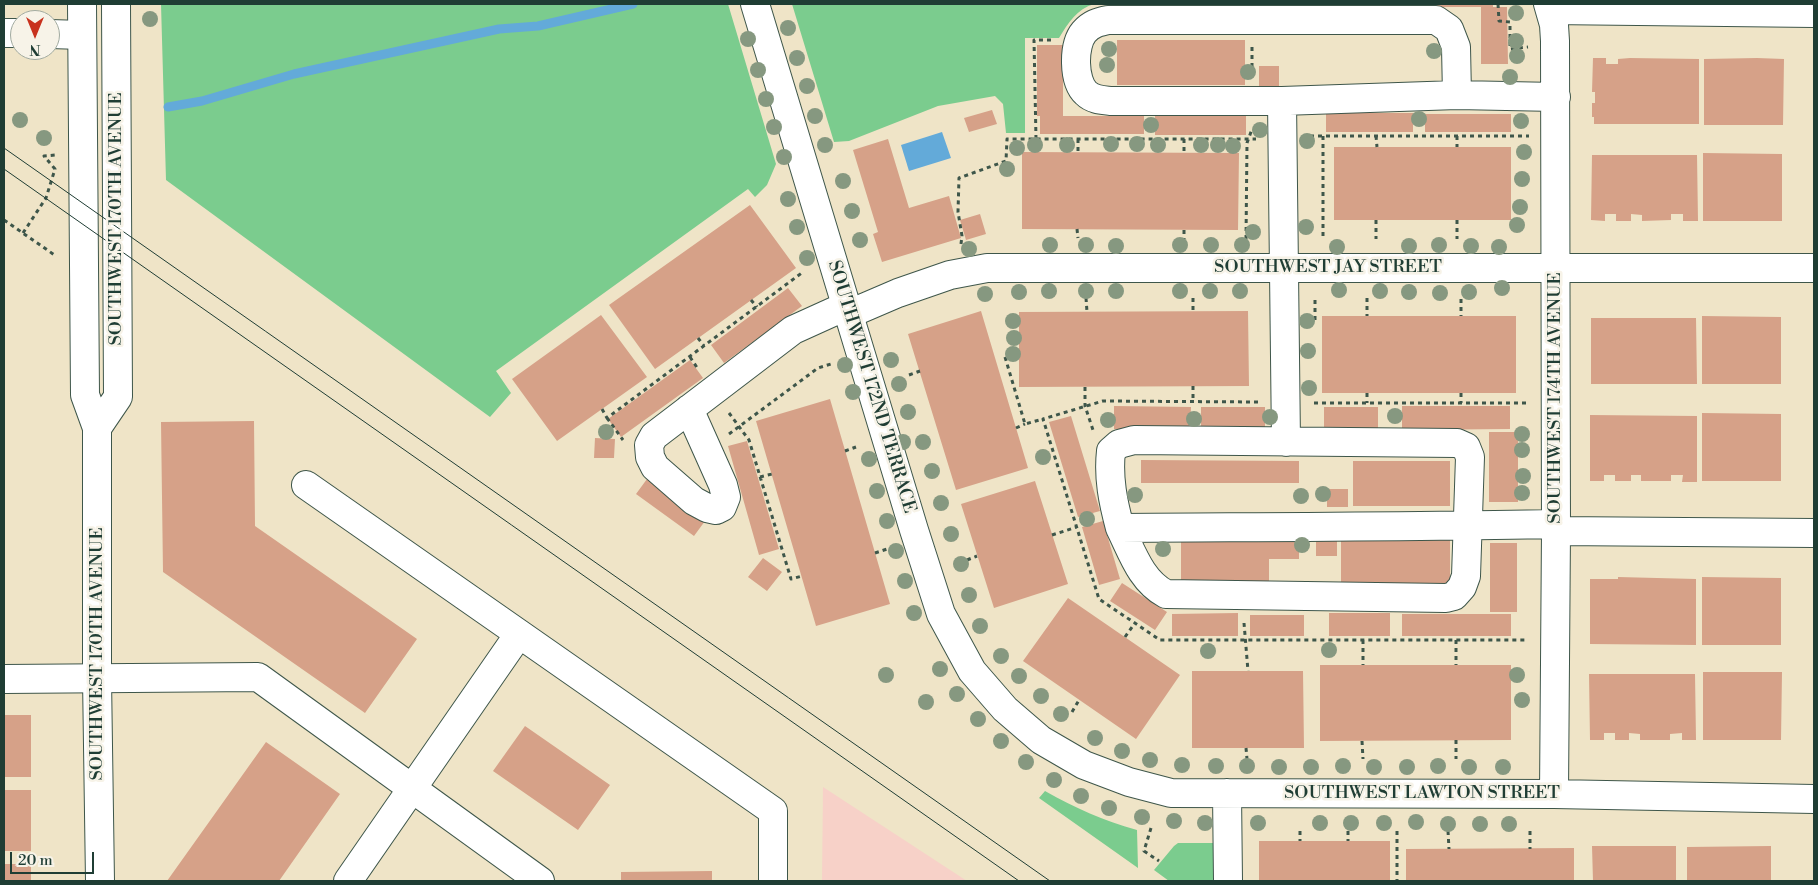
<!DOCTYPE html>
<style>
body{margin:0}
#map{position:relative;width:1818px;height:885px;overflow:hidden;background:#efe4c7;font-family:"Libre Bodoni",serif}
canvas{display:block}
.frame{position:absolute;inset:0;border:5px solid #1f3d34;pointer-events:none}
.north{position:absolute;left:10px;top:10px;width:50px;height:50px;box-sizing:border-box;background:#f7f3e8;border:1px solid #a1aaa0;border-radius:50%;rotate:180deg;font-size:14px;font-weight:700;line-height:20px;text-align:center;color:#1f3d34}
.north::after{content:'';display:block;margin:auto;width:18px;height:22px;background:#c8321e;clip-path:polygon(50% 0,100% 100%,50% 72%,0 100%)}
.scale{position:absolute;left:10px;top:852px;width:84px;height:22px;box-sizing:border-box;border:2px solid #1f3d34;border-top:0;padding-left:6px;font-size:15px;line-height:18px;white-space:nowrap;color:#1f3d34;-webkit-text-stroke:4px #f7f3e8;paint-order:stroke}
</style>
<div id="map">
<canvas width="1818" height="885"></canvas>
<div class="frame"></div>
<div class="north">N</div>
<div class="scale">20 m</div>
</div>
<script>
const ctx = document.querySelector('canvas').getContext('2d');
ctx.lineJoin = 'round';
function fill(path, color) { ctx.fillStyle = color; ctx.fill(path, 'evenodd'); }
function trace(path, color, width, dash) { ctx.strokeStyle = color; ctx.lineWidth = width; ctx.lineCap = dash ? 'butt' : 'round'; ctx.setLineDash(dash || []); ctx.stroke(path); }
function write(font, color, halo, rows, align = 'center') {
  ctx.font = font + ' "Libre Bodoni",serif'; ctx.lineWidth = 5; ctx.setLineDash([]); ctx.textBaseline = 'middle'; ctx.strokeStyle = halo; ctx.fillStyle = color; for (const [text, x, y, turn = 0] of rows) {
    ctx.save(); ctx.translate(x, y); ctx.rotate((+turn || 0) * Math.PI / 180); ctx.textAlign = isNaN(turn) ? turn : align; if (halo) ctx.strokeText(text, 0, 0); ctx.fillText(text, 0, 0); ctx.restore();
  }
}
fill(new Path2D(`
 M823,787l144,94h-145z`), '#f7d1c8');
fill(new Path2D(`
 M161,4h567l48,160 -9,21 -12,12 -7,-8 -252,182 15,22 -21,24 -324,-237z
 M792,4h302c-17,5 -26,19 -35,34h-34v95h-19l-3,-29 -8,-8 -57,10 -89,35 -15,1z
 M1045,791c32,18 57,29 92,39l1,38 -99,-70z
 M1178,843h36v38h-45l-15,-11 20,-24z`), '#7bcc8e');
fill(new Path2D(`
 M942,132l9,26 -42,13 -8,-26z`), '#63aad9');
trace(new Path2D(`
 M168,107l34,-6 92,-27 205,-45 39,-3 95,-22`), '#63aad9', 9);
fill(new Path2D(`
 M1111,4h71v2h-71z
 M1193,4h53v2h-53z
 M1259,4h108v2l-108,1z
 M1378,4h115v3h14l1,57h-27v-57h-103z
 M1117,40h128v45h-128z
 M1037,45h26v71h81v18h-104v-18h-3z
 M1593,58h13v6h12v-5l12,-1 69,1v65h-105v-7h-2v-14h3v-11h-3z
 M1757,58l27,1 -1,66h-79v-66z
 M1259,66h20v20h-20z
 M992,110l5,14 -28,8 -5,-14z
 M1326,113h87v19h-87z
 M1425,114h86v18h-86z
 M1246,115v20h-91v-19z
 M888,139l21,69 40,-12 12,42 -79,24 -9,-28 5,-2 -25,-82z
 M1334,147h177v73h-177z
 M1022,152l217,1 -1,77 -216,-1z
 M1703,153l79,1v67h-79z
 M1592,155h105l1,66h-15v-7h-12v6l-29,1v-6l-11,-1v7h-15v-7h-11v7l-14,-1z
 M750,205l46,63 -141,101 -46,-64z
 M980,214l6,20 -20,6 -6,-20z
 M788,288l14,18 -78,57 -13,-18z
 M981,311l47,157 -72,22 -48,-156z
 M1248,311l1,75 -230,1v-75z
 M601,315l46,62 -90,64 -45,-62z
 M1322,316h194v77h-194z
 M1702,316l79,1v67h-79z
 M1591,318h105l1,66h-106z
 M690,360l13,18 -82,59 -13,-18z
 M830,399l60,205 -74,22 -60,-205z
 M1114,406l77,1 -1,23 -76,-1z
 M1402,406h108v23l-108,1z
 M1201,407h64v23l-64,-1z
 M1324,407h54v23h-54z
 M1702,413l79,1v67h-79z
 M1590,415l107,1v66h-15l1,-7h-12v6h-30v-6h-10v6h-16v-6h-11v6h-14z
 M1071,416l29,95 -22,6 -29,-95z
 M254,421l1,105 162,113 -52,74 -202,-141 -2,-150z
 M1489,432h29v70h-29z
 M595,438l20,1 -1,19h-20z
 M747,441l32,108 -20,6 -31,-109z
 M1141,460l158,1v22h-158z
 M1353,461h97v45h-97z
 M647,479l58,42 -11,15 -58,-42z
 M1035,481l33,103 -74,24 -33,-104z
 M1327,489h21v18h-21z
 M1103,521l17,58 -21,6 -17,-58z
 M1316,536h21v20h-21z
 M1341,536h109v47h-109z
 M1181,538h118v21h-30v23h-88z
 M1490,543h27v69h-27z
 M763,558l19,14 -15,19 -19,-14z
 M1618,577l78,2v66l-106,-1v-65h28z
 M1702,577l79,1v67h-79z
 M1122,583l45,29 -12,18 -45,-29z
 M1068,598l112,77 -44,64 -113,-78z
 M1238,613v23h-66v-22z
 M1329,613h61v23h-61z
 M1402,614h109v22h-109z
 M1250,615h54v21h-54z
 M1320,665h191v75l-191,1z
 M1192,671h111l1,77h-112z
 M1703,672h79l-1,68h-78z
 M1589,674h106l1,66h-14v-7l-12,1v6h-30v-6l-11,-1v7h-14v-7h-11v7h-14z
 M4,715h27v62h-27z
 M525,726l85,59 -32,45 -85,-59z
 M266,742l74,52 -61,87h-112z
 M4,790h27v61h-27z
 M1259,841h131v40h-131z
 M1592,846h84v35h-83z
 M1771,846v35h-84v-34z
 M1574,848v33h-168v-32z
 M4,864h27v17h-27z
 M712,871v10h-91v-9z`), '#d6a188');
const minor = new Path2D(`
 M755,4l159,526 27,84 31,57 33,38 36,31 43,25 45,17 42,11 383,1 260,5
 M1548,4l6,21 1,16 1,490 -2,263
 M1550,10l264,3
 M4,33h16
 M50,34l32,1
 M1282,101l175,-6
 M849,314l49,-21 52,-18 37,-7h827
 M689,409l34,76 3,12 -4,10 -6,3 -9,-2 -13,-7 -39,-34 -5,-10 -1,-12 5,-9 139,-106 53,-24
 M1286,442l-4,-341h-171c-8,-1 -18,-1 -25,-8 -13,-12 -13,-48 -2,-61 7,-8 14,-10 24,-12h328l13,9 7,18 1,48 99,2
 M306,485l467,326v70
 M1120,528c12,24 21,53 46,66l280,4 8,-2 8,-9 4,-11 4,-119 -4,-10 -9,-4 -323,-3 -15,4 -8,7c-3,27 2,51 9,77 145,-1 291,-1 436,-4
 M1556,531l258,2
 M4,679l254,-2 282,204
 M1227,793l1,88
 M348,881l171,-247`);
const major = new Path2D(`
 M82,4l3,391 12,33v250l3,203
 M97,428l21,-31 -2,-393`);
trace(minor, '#3e564a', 30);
trace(major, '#3e564a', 30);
trace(new Path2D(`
 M1498,4l1,17 11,1v27l18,-2
 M1252,47v26
 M1310,136h219
 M1323,136v103
 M1376,136l1,11
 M1457,136v11
 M1036,139l-2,-99h17
 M1078,139v13
 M1184,139v13
 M4,220l52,36
 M1376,220v19
 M1457,220v19
 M1077,229l1,9
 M1184,230v9
 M23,233l23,-35 9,-29 -11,-13 11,-1
 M1246,239l1,-96 5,-14
 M961,244l1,-8 -4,-24 1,-34 47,-17 1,-22h249
 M1086,298l1,14
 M1193,298v13
 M1367,298v18
 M1461,299v17
 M751,300l6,7
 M1315,320v-22
 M698,338l6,8
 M690,357l8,12
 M1005,357l20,67 18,-5
 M909,375l11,-4
 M1193,386v16
 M1085,387v19l8,24
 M1367,393v10
 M1461,393v10
 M1258,402l-155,-1 -60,18 56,180 61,41h368
 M1314,403h214
 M602,409l5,9 196,-146
 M729,413l20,27 42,139 11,-3
 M607,418l16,22
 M1016,428l9,-4
 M729,434l89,-66 13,-4
 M845,451l11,-4
 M760,477l12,-3
 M1052,535l25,-8
 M875,553l12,-4
 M967,560l10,-4
 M1244,623l4,48
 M1125,637l10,-14
 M1363,640v25
 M1456,640v25
 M1072,712l7,-12
 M1456,740v19
 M1362,741l1,18
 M1246,748l1,11
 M1151,828l-7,23 15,10
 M1300,831v10
 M1348,831v10
 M1397,831v50
 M1448,831l1,18
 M1530,831v18`), '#3e564a', 3, [4, 4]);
trace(minor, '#fff', 28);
trace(major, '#fff', 28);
trace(new Path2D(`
 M4,148l1046,733
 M4,169l1015,712`), '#1f3d34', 1);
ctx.fillStyle = '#869880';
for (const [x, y] of [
 [1516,13],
 [150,19],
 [788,28],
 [748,39],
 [1516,41],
 [1109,49],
 [1434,51],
 [1517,56],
 [797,58],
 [1107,65],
 [758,70],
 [1248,72],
 [1510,77],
 [807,86],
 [766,99],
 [815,116],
 [1419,119],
 [20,120],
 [1521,121],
 [1151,125],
 [774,127],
 [1260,130],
 [44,138],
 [1307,141],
 [1111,144],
 [1137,144],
 [825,145],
 [1035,145],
 [1067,145],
 [1158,145],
 [1201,145],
 [1218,145],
 [1233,146],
 [1017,148],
 [1524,152],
 [784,157],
 [1007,169],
 [1522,179],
 [843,181],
 [788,199],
 [1520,207],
 [852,211],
 [1517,225],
 [797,227],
 [1306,227],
 [1253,232],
 [860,240],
 [1050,245],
 [1086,245],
 [1180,245],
 [1211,245],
 [1242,245],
 [1439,245],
 [1116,246],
 [1409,246],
 [1471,246],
 [1337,247],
 [1499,247],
 [969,249],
 [807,258],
 [1502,288],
 [1339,290],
 [1049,291],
 [1086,291],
 [1116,291],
 [1180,291],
 [1210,291],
 [1240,291],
 [1380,291],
 [1019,292],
 [1409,292],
 [1469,292],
 [1440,293],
 [985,294],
 [1013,321],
 [1307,321],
 [1014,338],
 [1308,351],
 [1013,354],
 [891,360],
 [845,365],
 [899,384],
 [1309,388],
 [853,392],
 [908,412],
 [1395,416],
 [1270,417],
 [1194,419],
 [1108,420],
 [606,432],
 [1522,434],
 [903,442],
 [923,442],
 [1522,450],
 [1043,457],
 [869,459],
 [932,471],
 [1523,476],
 [877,491],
 [1522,493],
 [1323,494],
 [1135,495],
 [1301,496],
 [941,503],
 [1087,519],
 [887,521],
 [951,534],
 [1302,545],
 [1163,549],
 [896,551],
 [961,564],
 [905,581],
 [969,595],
 [914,613],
 [980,626],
 [1329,650],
 [1208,651],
 [1001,656],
 [940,669],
 [886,675],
 [1517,675],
 [1019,676],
 [957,694],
 [1041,696],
 [1522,700],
 [926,702],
 [1061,714],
 [978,719],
 [1095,738],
 [1001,741],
 [1122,751],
 [1150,760],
 [1026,762],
 [1182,765],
 [1216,766],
 [1247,766],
 [1343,766],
 [1438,766],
 [1279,767],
 [1311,767],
 [1374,767],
 [1407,767],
 [1469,767],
 [1503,767],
 [1054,780],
 [1081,796],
 [1109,808],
 [1142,817],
 [1174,821],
 [1416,822],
 [1205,823],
 [1258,823],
 [1320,823],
 [1351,823],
 [1384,823],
 [1448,824],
 [1480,824],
 [1509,824]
]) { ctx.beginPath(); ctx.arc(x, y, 8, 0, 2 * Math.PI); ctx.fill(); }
write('18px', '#1f3d34', '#f7f3e8', [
 ["SOUTHWEST 170TH AVENUE",117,219,-90],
 ["SOUTHWEST JAY STREET",1328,268],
 ["SOUTHWEST 172ND TERRACE",871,387,73],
 ["SOUTHWEST 174TH AVENUE",1556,398,-90],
 ["SOUTHWEST 170TH AVENUE",98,654,-90],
 ["SOUTHWEST LAWTON STREET",1422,794]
]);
</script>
